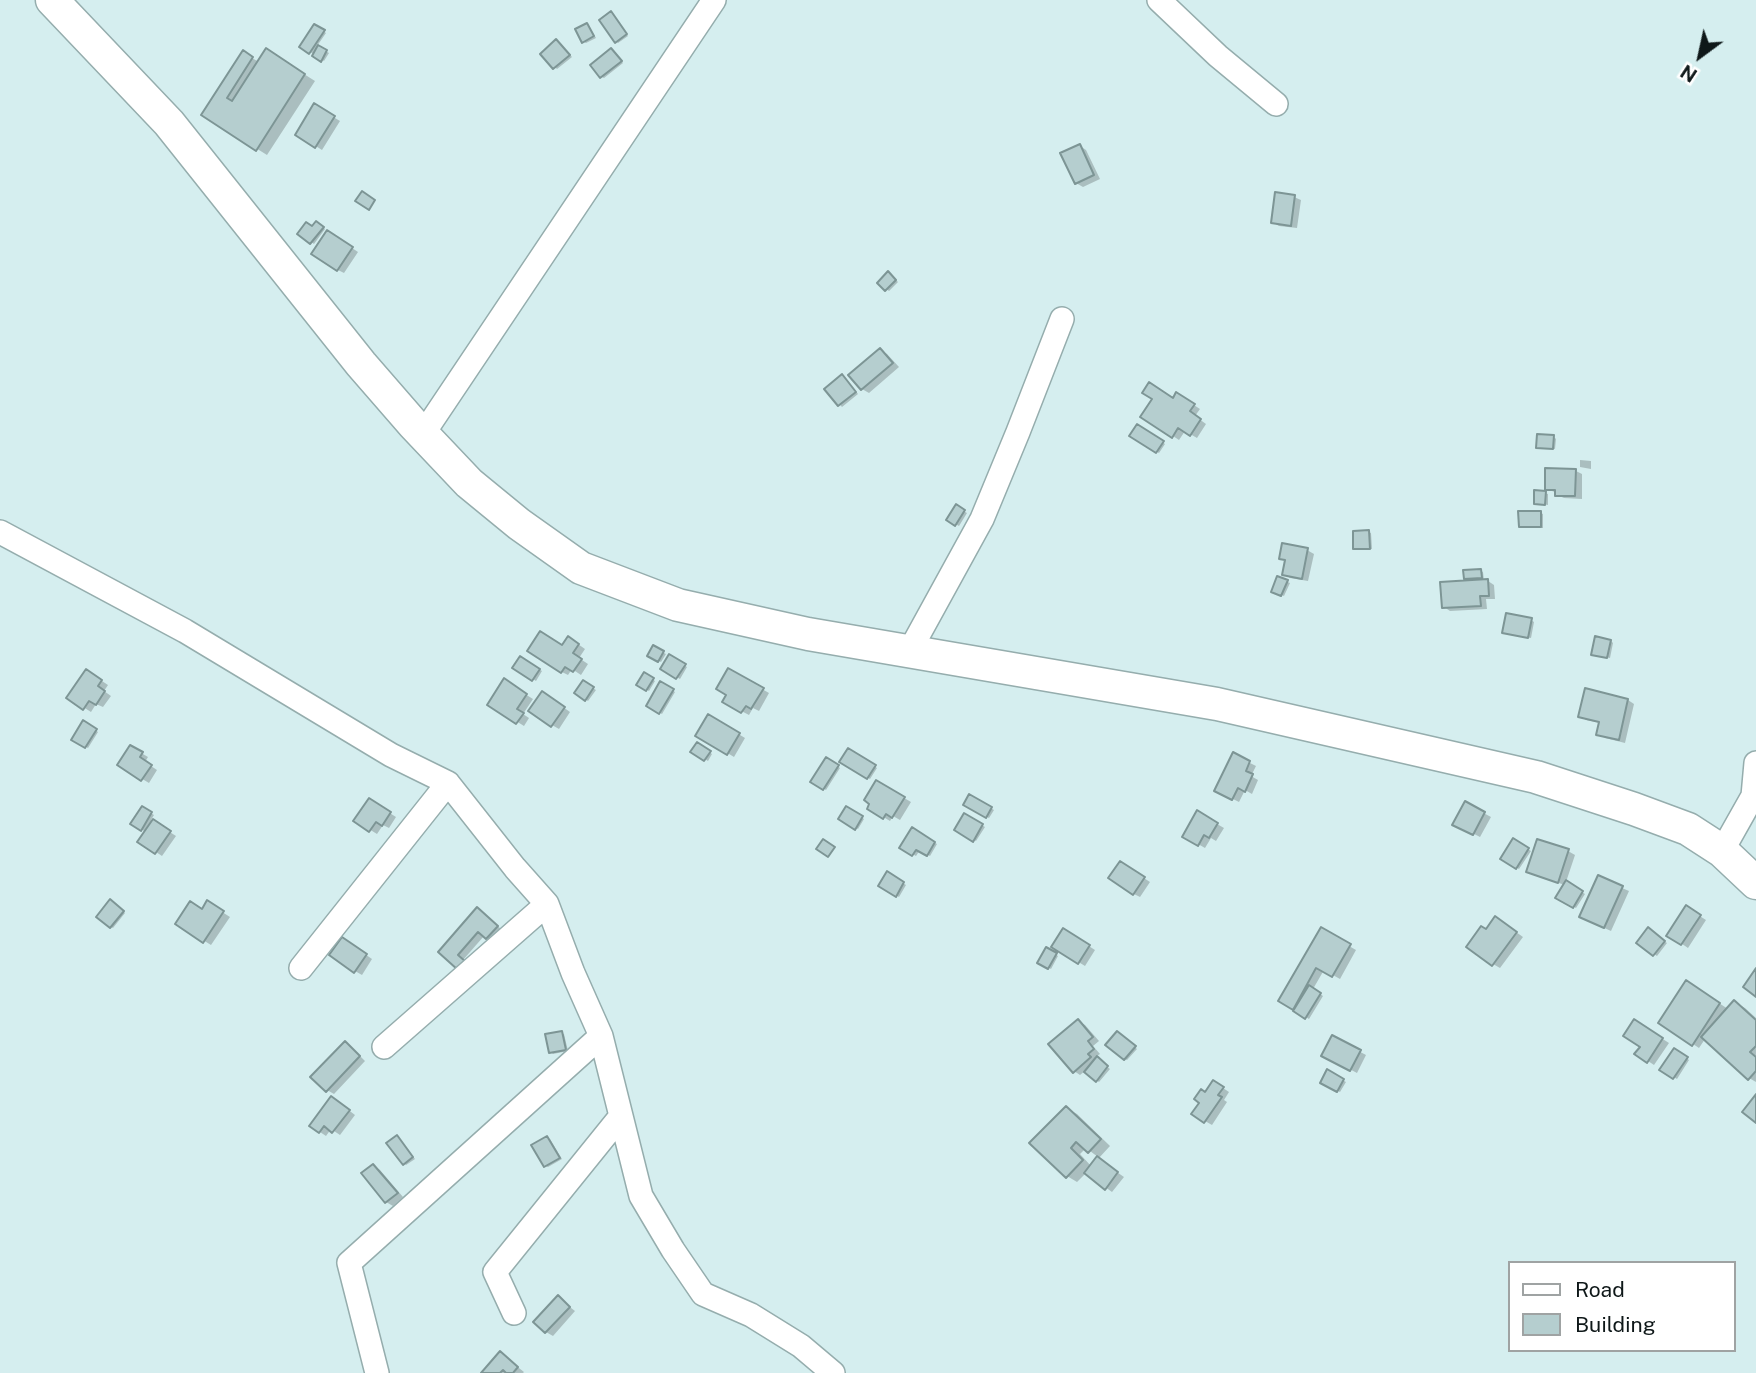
<!DOCTYPE html>
<style>
body{margin:0}
#map{position:relative;width:1756px;height:1373px;overflow:hidden;background:#d5eeef;font-family:"Public Sans",sans-serif}
canvas{display:block}
.legend{position:absolute;left:1508px;top:1261px;width:228px;height:91px;box-sizing:border-box;background:#fff;border:2px solid #9fa3a3;margin:0;padding:9px 12px;list-style:none;font-size:21px;color:#0f1819}
.legend li{display:flex;align-items:center;gap:14px;height:35px}
.legend b{width:35px;border:2px solid #9fa3a3}
.north{position:absolute;left:1665px;top:21px;width:70px;height:70px;-webkit-text-stroke:5px #fff;paint-order:stroke;rotate:213deg;font-size:19px;font-weight:700;line-height:28px;text-align:center;color:#0f1819}
.north::after{content:'';display:block;margin:auto;width:24px;height:32px;background:#0f1819;clip-path:polygon(50% 0,100% 100%,50% 72%,0 100%)}
</style>
<div id="map">
<canvas width="1756" height="1373"></canvas>
<ul class="legend">
<li><b style="height:9px;background:#fff"></b>Road</li>
<li><b style="height:19px;background:#b5cecf"></b>Building</li>
</ul>
<div class="north">N</div>
</div>
<script>
const ctx = document.querySelector('canvas').getContext('2d');
ctx.lineJoin = 'round';
function fill(path, color) { ctx.fillStyle = color; ctx.fill(path, 'evenodd'); }
function trace(path, color, width, dash) { ctx.strokeStyle = color; ctx.lineWidth = width; ctx.lineCap = dash ? 'butt' : 'round'; ctx.setLineDash(dash || []); ctx.stroke(path); }
fill(new Path2D(`
 M611,13l17,23 -10,7 -2,-2z
 M587,25l2,1 7,12 -10,5 -2,-1z
 M315,26l11,7 -9,13 12,7 -5,8 -23,-15z
 M559,43l13,14 -15,12 -15,-15z
 M614,52l9,11 -19,15 -2,-1z
 M243,53l16,9 18,-5 38,24 -48,74 -64,-40z
 M315,106l25,15 -18,29 -25,-16z
 M1080,146l6,4 14,29 -17,8 -7,-4z
 M1294,197l7,3 -4,28 -18,-2 -7,-4z
 M319,224l6,5 -11,15 -15,-11z
 M334,236l24,16 -14,21 -6,-3z
 M891,275l7,7 -9,9 -10,-8z
 M880,350l7,4 12,13 -30,26 -7,-4z
 M845,378l13,16 -16,13 -16,-18z
 M1177,394l23,15 -5,7 11,8 -9,14 -12,-7 -6,9 -36,-24 30,-17z
 M1138,426l27,18 -6,9 -27,-17z
 M1554,437l2,2 -1,10 -14,-1z
 M1580,460l11,1v8l-11,-2z
 M1576,471l6,3v25l-18,-1 -7,-3v-2l-10,-4z
 M1545,493l3,1v11l-13,-2z
 M956,507l11,6 -8,13 -11,-6z
 M1541,513l2,1v14h-20l-3,-2z
 M1368,532l3,1 1,16 -14,1 -3,-2z
 M1307,550l7,4 -6,27 -18,-3 -6,-4 3,-13 -6,-3z
 M1481,571l2,1 1,9h4l6,4 1,14h-9l1,10 -37,2 -6,-4 28,-25 -7,-4z
 M1278,578l12,5 -6,13 -11,-5z
 M1531,620l3,2 -3,16 -24,-4z
 M1611,641l2,2 -3,15 -14,-3z
 M575,642l10,7 -6,9 9,6 -7,11 -9,-6 -4,6 -6,-3v-25z
 M654,648l12,6 -5,8 -12,-6z
 M669,657l18,10 -7,12 -18,-11z
 M521,658l21,13 -6,10 -21,-14z
 M729,670l40,23 -10,18 -6,-3 -4,7 -25,-13 4,-8z
 M644,674l11,7 -6,10 -11,-7z
 M93,675l15,10 -4,6 7,5 -8,11 -7,-3 -5,8 -22,-14z
 M504,681l29,18 -10,15 6,4 -5,8 -35,-22z
 M584,683l12,7 -8,11 -11,-8z
 M661,683l14,9 -13,22 -14,-8z
 M1586,690l42,10 6,4 -9,39 -20,-5 -7,-4 3,-11 -15,-3 -6,-4z
 M549,697l21,15 -11,17 -7,-4z
 M709,716l36,22 -11,19 -36,-22z
 M83,722l15,10 -10,16 -15,-9z
 M698,744l14,10 -4,7 -15,-10z
 M131,747l17,10 -3,5 12,8 -8,13 -30,-18z
 M848,750l29,18 -7,11 -29,-18z
 M1234,755l22,11 -5,10 7,4 -6,14 -7,-4 -6,12 -16,-8z
 M827,760l13,8 -14,22 -13,-9z
 M877,782l34,20 -11,18 -7,-4 -3,5 -21,-13z
 M970,796l24,14 -5,8 -24,-13z
 M369,800l27,17 -7,11 -6,-3 -6,9 -21,-13z
 M1465,803l26,14 -11,20 -25,-13z
 M142,808l12,7 -3,5 25,16 -14,20 -6,-4 -10,-20 -14,-8z
 M847,808l17,11 -6,10 -18,-10z
 M1198,813l26,15 -8,13 -5,-3 -6,10 -21,-12z
 M965,815l20,12 -9,14 -19,-11z
 M913,830l24,14 -7,12 -10,-6 -4,6 -14,-8z
 M1513,840l18,11 -12,18 -17,-11z
 M1568,851l7,4 -9,27 19,12 -9,14 -18,-11 7,-12 -31,-10 -6,-3z
 M1127,867l23,15 -10,15 -6,-3z
 M887,873l19,12 -7,12 -19,-12z
 M1622,888l7,3 -18,40 -24,-11z
 M113,903l12,10 -12,15 -2,-1z
 M208,903l22,14 -19,28 -34,-21 26,-13z
 M1687,908l19,12 -18,28 -19,-13z
 M484,913l19,18 -10,11 -9,-6 -21,24 -23,-8z
 M1502,922l21,15 -23,31 -7,-4 -6,-33z
 M1064,930l31,20 -10,16 -31,-19z
 M1321,930l35,20 -16,29 -16,-9 -11,19 10,7 -14,23 -28,-18z
 M1648,930l19,13 -10,13 -19,-13z
 M349,943l23,16 -10,16 -7,-4z
 M1047,949l11,7 -7,13 -12,-7z
 M1693,986l35,23 6,-7 11,6 11,10v64l-7,-4 -44,-39 -6,9 -6,-4z
 M1078,1021l7,4 14,16 -6,5 7,8 -5,3 15,12 -11,13 -14,-11 -5,4 -6,-4z
 M1641,1025l28,18 -15,22 -6,-4 -6,-14z
 M561,1033l3,1 4,17 -15,3 -2,-2z
 M1120,1035l17,14 -10,11 -2,-1z
 M1332,1037l34,18 -9,18 -34,-18z
 M345,1043l6,4 14,14 -31,33 -7,-4z
 M1674,1050l15,10 -12,19 -15,-9z
 M1328,1072l18,10 -6,10 -18,-10z
 M1214,1082l15,10 -5,8 3,2 -15,23 -7,-4 1,-27z
 M338,1102l17,13 -15,20 -9,-6 -5,7 -6,-4z
 M1066,1108l11,6 33,32 -12,13 26,18 -12,15 -26,-19 -9,9 -10,-6zM1086,1148l12,9 -7,9 -11,-12z
 M397,1137l18,22 -9,6 -2,-2z
 M547,1138l3,1 12,20 -14,8 -3,-1z
 M374,1166l6,4 23,27 -10,9 -7,-4z
 M558,1298l17,13 -22,25 -7,-4z
 M500,1353l24,19 -1,1h-40z`), '#0003');
const building = new Path2D(`
 M611,11l16,23 -12,9 -16,-23z
 M587,23l7,13 -12,7 -7,-14z
 M314,24l11,6 -16,24 -10,-7z
 M556,39l14,16 -17,14 -13,-15z
 M318,45l9,5 -6,12 -9,-6z
 M266,48l39,26 -49,77 -55,-36 42,-65 10,7 -26,41 5,3z
 M611,48l11,13 -22,17 -10,-13z
 M314,103l21,13 -20,32 -20,-13z
 M1080,144l14,31 -19,9 -15,-31z
 M362,191l13,9 -6,10 -14,-9z
 M1275,192l20,3 -4,31 -20,-3z
 M316,221l8,6 -14,17 -13,-10 9,-12 6,4z
 M327,230l26,17 -16,24 -26,-17z
 M888,271l8,9 -11,11 -8,-8z
 M880,348l13,15 -32,27 -13,-15z
 M842,374l14,18 -18,14 -14,-17z
 M1149,382l24,16 3,-6 19,12 -5,7 11,8 -11,17 -12,-8 -6,10 -32,-21 12,-18 -10,-6z
 M1137,424l27,17 -8,12 -27,-17z
 M1537,434l17,1 -1,14 -17,-1z
 M1545,468l31,1 -1,27h-20v-6h-10z
 M1534,490l12,1 -1,14 -11,-1z
 M956,504l9,6 -10,16 -9,-6z
 M1518,511h23v16h-22z
 M1369,530l1,19h-17v-18z
 M1282,543l26,5 -6,31 -20,-4 3,-15 -6,-1z
 M1481,569l1,9 -18,1 -1,-9z
 M1277,576l11,4 -7,16 -10,-4z
 M1488,579l1,17h-9l1,10 -39,2 -2,-26z
 M1506,613l26,5 -4,20 -26,-5z
 M540,631l22,14 6,-9 11,8 -6,9 9,6 -9,13 -8,-5 -4,6 -34,-22z
 M1595,636l16,4 -4,18 -16,-3z
 M653,645l11,6 -6,11 -11,-6z
 M669,654l17,10 -10,15 -16,-10z
 M520,656l20,13 -8,12 -20,-13z
 M728,668l36,20 -13,21 -5,-3 -5,7 -19,-11 4,-7 -10,-6z
 M86,669l16,11 -4,6 7,5 -9,14 -7,-4 -6,9 -17,-12z
 M644,672l10,6 -8,13 -10,-6z
 M504,678l23,16 -10,15 7,4 -8,11 -29,-19z
 M583,680l11,7 -9,14 -11,-8z
 M660,681l14,8 -15,25 -13,-8z
 M1585,688l43,11 -9,41 -23,-5 3,-13 -21,-5z
 M542,691l23,16 -14,20 -23,-16z
 M708,714l32,19 -13,22 -32,-19z
 M83,720l14,9 -12,19 -14,-8z
 M697,742l14,9 -7,10 -14,-9z
 M130,745l13,7 -3,5 12,8 -11,16 -24,-16z
 M848,748l28,17 -9,14 -28,-17z
 M1233,752l17,9 -4,10 7,3 -8,18 -7,-4 -6,12 -18,-9z
 M826,757l13,8 -16,25 -13,-8z
 M876,780l29,17 -13,21 -6,-4 -3,5 -16,-10 2,-5 -5,-4z
 M969,794l23,13 -6,11 -23,-13z
 M369,798l22,14 -9,14 -6,-4 -7,10 -16,-11z
 M1465,801l20,11 -12,23 -21,-10z
 M142,806l10,6 -11,19 -11,-7z
 M846,806l17,10 -8,14 -17,-11z
 M1197,810l21,13 -9,15 -5,-3 -6,11 -16,-9z
 M964,813l19,11 -10,18 -19,-12z
 M153,819l18,12 -16,23 -18,-12z
 M912,827l23,15 -8,14 -11,-6 -4,6 -13,-8z
 M1513,838l16,10 -13,21 -16,-10z
 M823,839l12,8 -7,10 -12,-8z
 M1537,839l32,10 -11,34 -32,-11z
 M1120,861l25,16 -12,18 -25,-17z
 M887,871l17,11 -8,15 -18,-11z
 M1598,875l25,11 -19,42 -25,-11z
 M1566,880l17,11 -10,17 -18,-10z
 M110,899l14,12 -14,17 -14,-11z
 M207,900l17,11 -21,32 -28,-19 15,-23 12,8z
 M1686,905l15,10 -20,30 -15,-9z
 M477,907l21,19 -12,13 -8,-7 -20,23 8,7 -8,8 -20,-18z
 M1495,916l22,16 -25,34 -26,-19 15,-21 5,3z
 M1321,927l30,17 -19,33 -16,-9 -23,42 -15,-9z
 M1648,927l17,14 -12,15 -17,-13z
 M1063,928l27,17 -12,19 -27,-17z
 M342,937l25,17 -13,19 -25,-18z
 M1046,947l11,6 -9,16 -11,-6z
 M1756,968v29l-13,-10z
 M1686,980l34,23 -28,43 -34,-23z
 M1309,985l12,8 -16,26 -12,-8z
 M1734,1000l22,20v26l-6,6 6,5v14l-8,9 -47,-43z
 M1078,1019l15,18 -5,4 6,8 -6,5 3,3 -18,16 -25,-29z
 M1634,1019l29,19 -16,25 -13,-9 6,-7 -17,-11z
 M562,1031l4,19 -17,3 -4,-19z
 M1117,1031l19,15 -12,14 -19,-15z
 M1332,1035l29,15 -11,21 -29,-15z
 M345,1041l15,15 -34,36 -16,-15z
 M1674,1048l14,9 -15,22 -14,-9z
 M1097,1056l11,10 -12,16 -12,-10z
 M1327,1069l17,10 -7,13 -17,-9z
 M1213,1080l11,7 -6,8 4,2 -18,26 -13,-9 8,-11 -5,-4 7,-10 4,3z
 M1756,1094v29l-14,-11z
 M331,1096l19,14 -18,23 -8,-7 -5,7 -10,-7z
 M1066,1106l35,33 -13,14 -12,-11 -5,6 12,12 -17,18 -37,-35z
 M397,1135l16,22 -10,8 -17,-22z
 M547,1136l13,22 -16,9 -13,-22z
 M1097,1156l21,16 -13,18 -21,-17z
 M373,1164l25,29 -13,10 -24,-30z
 M558,1295l12,12 -25,26 -12,-11z
 M500,1351l18,16 -5,6h-7l-3,-3 -3,3h-19z`);
fill(building, '#b5cecf');
trace(building, '#7d9595', 2);
const street = new Path2D(`
 M1159,0l59,56 58,48
 M423,434l291,-434
 M0,532l185,99 206,124 57,28 67,85 32,36 26,69 28,63 40,160 32,54 30,44 48,21 50,31 32,27
 M909,652l73,-133 36,-87 44,-113
 M1722,851l31,-55 3,-33
 M301,968l147,-185
 M384,1047l163,-143
 M514,1313l-19,-41 126,-156
 M377,1373l-28,-110 252,-227`);
const secondary = new Path2D(`
 M52,0l117,123 192,241 53,61 55,58 50,41 62,44 97,37 130,29 409,70 319,73 98,32 54,20 34,22 34,32`);
trace(street, '#95adad', 26);
trace(secondary, '#95adad', 35);
trace(street, '#fff', 23);
trace(secondary, '#fff', 32);
</script>
